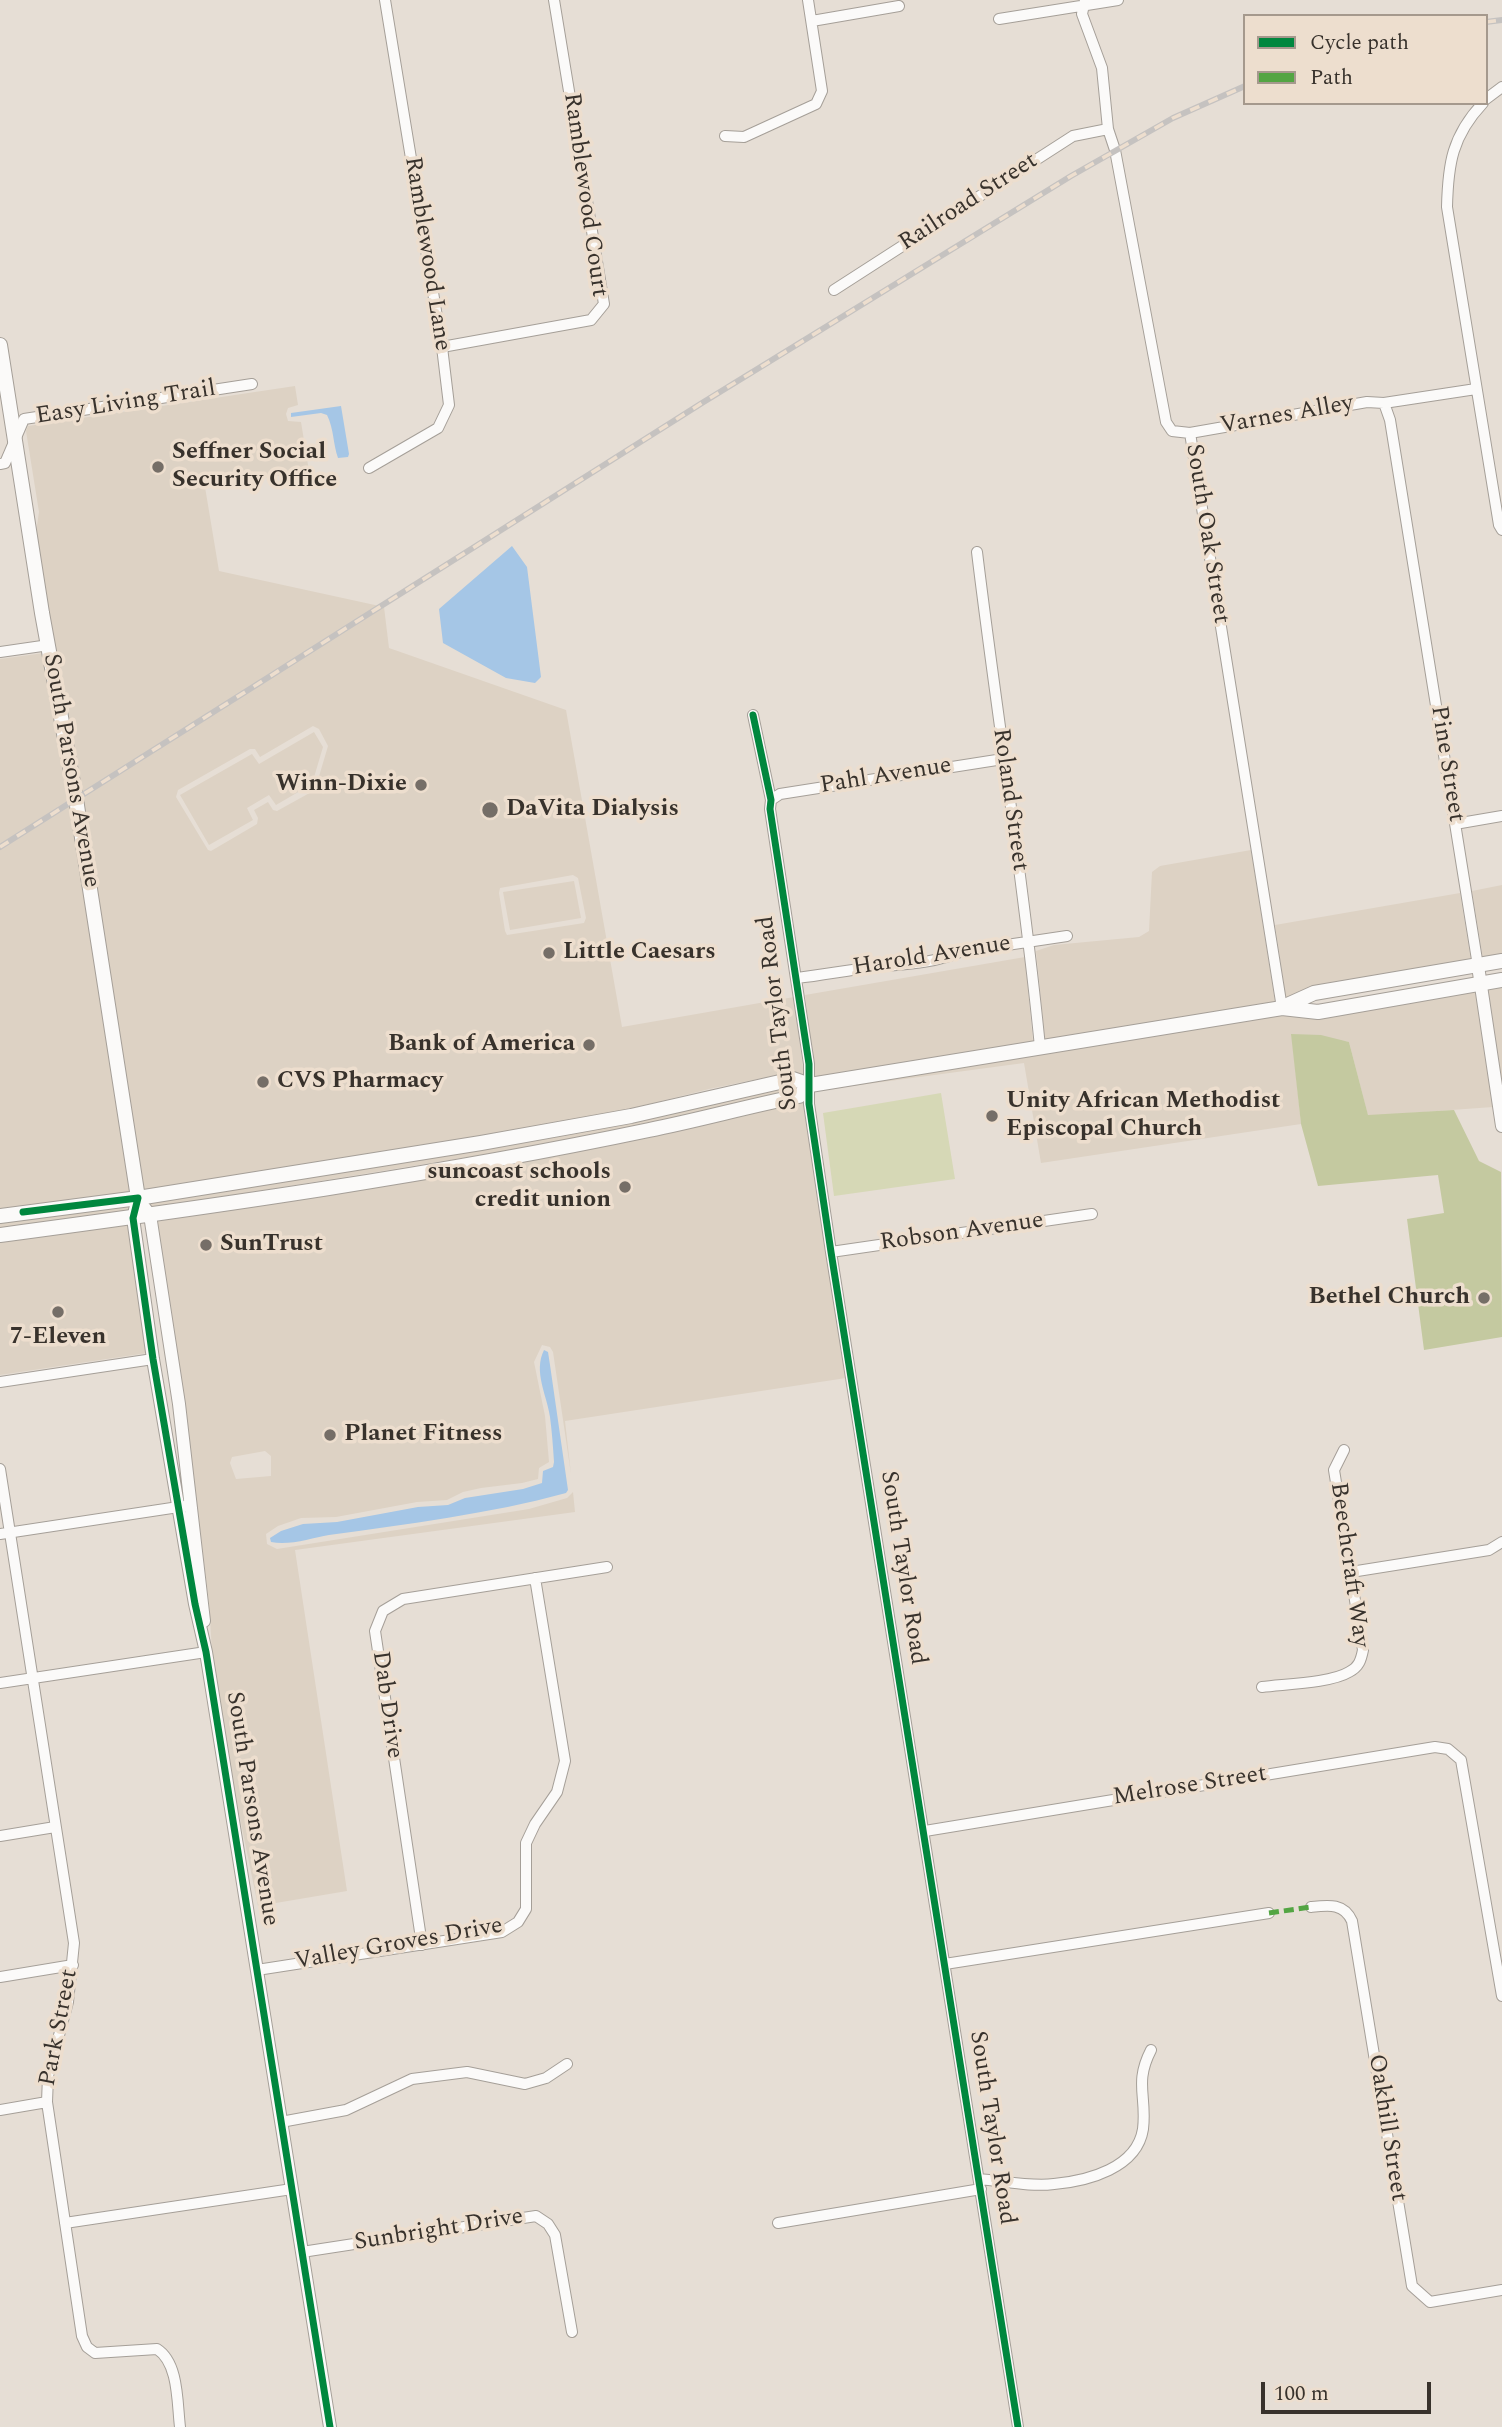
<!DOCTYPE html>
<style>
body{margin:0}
#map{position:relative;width:1502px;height:2427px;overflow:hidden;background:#e6ded5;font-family:Spectral,serif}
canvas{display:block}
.legend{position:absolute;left:1243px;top:14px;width:245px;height:91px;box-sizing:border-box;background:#eddece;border:2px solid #a5998d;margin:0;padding:9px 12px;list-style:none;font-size:21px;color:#38322c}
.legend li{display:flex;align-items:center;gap:14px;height:35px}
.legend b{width:35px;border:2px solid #a5998d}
.scale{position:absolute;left:1261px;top:2382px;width:170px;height:32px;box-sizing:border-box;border:4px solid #38322c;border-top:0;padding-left:9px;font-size:21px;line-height:24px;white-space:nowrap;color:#38322c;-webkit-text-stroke:5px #eddece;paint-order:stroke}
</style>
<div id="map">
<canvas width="1502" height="2427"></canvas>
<ul class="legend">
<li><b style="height:9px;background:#00873e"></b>Cycle path</li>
<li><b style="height:9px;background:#53a543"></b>Path</li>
</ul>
<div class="scale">100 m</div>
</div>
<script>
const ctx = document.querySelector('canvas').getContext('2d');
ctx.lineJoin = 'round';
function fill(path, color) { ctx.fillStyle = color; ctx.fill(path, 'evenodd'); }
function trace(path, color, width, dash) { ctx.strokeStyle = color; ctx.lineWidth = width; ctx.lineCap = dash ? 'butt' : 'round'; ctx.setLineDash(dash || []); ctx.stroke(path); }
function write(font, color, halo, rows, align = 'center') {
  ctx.font = font + ' Spectral,serif'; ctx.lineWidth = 7; ctx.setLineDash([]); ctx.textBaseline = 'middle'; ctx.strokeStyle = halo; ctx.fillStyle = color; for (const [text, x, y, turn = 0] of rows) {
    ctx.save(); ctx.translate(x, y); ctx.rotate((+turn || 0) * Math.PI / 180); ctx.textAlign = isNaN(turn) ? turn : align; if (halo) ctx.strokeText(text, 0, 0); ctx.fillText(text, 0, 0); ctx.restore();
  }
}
fill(new Path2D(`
 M295,386l3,19 -10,3 -2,6 2,7 13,1 8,49 -104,16 14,84 165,36 5,41 177,62 56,317 172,-30 10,79 -12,-4 -83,17 -79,20 -114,22 -373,59 -95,-578 -12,-80 3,-20 -13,-81 2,-5zM313,726l6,3 9,17 -13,44 -38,21 -4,-1 -5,-8 -14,8 4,8 -1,6 -46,27 -3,-1 -32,-53 2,-7 72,-41h5l5,8zM573,875l5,3 8,40 -2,5 -77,12 -2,-4 -6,-38 1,-5z
 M44,653l26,147 62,392 -132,17v-550z
 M314,732l9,15 -11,37 -36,21 -7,-10 -22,13 6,12 -44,25 -29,-50 72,-41 7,10z
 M1251,850l24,152 -230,38 -9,-89 18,-6 85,-8 10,-6 3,-59 8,-6z
 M574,881l7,37 -71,12 -7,-38z
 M1502,885v70l-19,4 -11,-68z
 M1460,893l11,68 -185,38 -11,-74z
 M1025,957l8,85 -218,36 -10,-83z
 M1502,987v99l-15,-96z
 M1476,992l17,115 -125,9 -19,-74 -57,-8 9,90 -260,39 -17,-100 -209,28 463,-76 41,3z
 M793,1085l5,3 -148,36 -133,25 -363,59 -5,-5 364,-58 119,-23z
 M803,1101l43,277 -281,43 6,53 -18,-122 -3,-5 -8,-2 -8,17 11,54 4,46 -10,6 -1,11 -16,4 -41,5 -18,4 -16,8 -30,2 -81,15 -35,1 -23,8 -12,8 1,10 10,5 252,-40 38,-11 6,-6 2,20 -280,38 52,341 -89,15 -23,-112 -23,-142 -3,-49 -25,-206 -27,-176 233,-37 262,-47zM265,1451l6,5v20l-35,3 -6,-16 2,-6z
 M130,1205l-2,7 -128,16v-6z
 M128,1225l19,128 -147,22v-133z`), '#ddd2c4');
fill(new Path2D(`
 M941,1093l14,86 -121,17 -11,-83z`), '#d6d8b6');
fill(new Path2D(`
 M1291,1034l30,1 28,7 19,73 86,-5 25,51 22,11 1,165 -78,13 -17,-131 37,-6 -6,-38 -120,11 -17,-62z`), '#c4c9a0');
fill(new Path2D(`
 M341,406l8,48 -1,3 -10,1c-5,-14 -4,-29 -11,-43l-6,-2 -30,4v-4z
 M512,546l15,21 14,110 -6,6 -29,-5 -63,-35 -4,-34z
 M544,1350l4,2 2,13 18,125 -2,3c-77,21 -158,31 -237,42 -17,3 -40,11 -58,7l-1,-4 11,-7 22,-7 34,-2 81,-15 30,-2 17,-7 58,-9 19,-6 1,-12 10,-4 1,-5c-1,-15 -2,-30 -4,-45 -3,-22 -17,-45 -6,-67z`), '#a5c6e6');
const minor = new Path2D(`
 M1085,0l-3,14 20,54 6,61 7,21 51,272 6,9 18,2 177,-31 17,1 92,-14
 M999,19l119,-19
 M812,21l87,-15
 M1486,99l16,-12
 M1483,103c-31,33 -35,61 -36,104l52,318 3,5
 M725,136l19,1 72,-33 6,-13 -14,-91
 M834,290l239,-154 35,-7
 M442,347l149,-27 13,-16 -50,-304
 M1384,403l6,17 88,546
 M1190,433l92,575
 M0,464l5,-1 19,-44 228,-35
 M369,468l69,-40 11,-23 -7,-58 -57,-347
 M977,552c20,165 47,330 63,495
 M0,652l49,-7
 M753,715l18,85 -1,9 39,255v40l22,148 187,1175
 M771,800l9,-6 223,-35
 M1455,824l47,-8
 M797,978c26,-3 51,-8 77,-11 30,-3 58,-3 86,-15l107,-16
 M831,1252l261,-38
 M0,1382l153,-23
 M0,1469l74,474 -6,59 -20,74 -1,26 35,234 5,11 8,6 62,-4c22,14 20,54 23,78
 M0,1534l185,-28
 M1351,1572l138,-22 13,-8
 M0,1683l206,-31
 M1262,1687c23,-3 69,-4 87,-15 10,-5 12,-12 14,-22l-29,-180 10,-20
 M925,1831l510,-84 13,2 13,11 41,236
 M0,1836l55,-9
 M1311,1907c18,-2 33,-4 41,14l60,365 18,16 72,-12
 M422,1945l-47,-314 8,-20 20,-12 204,-32
 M945,1964l324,-51
 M257,1970l245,-38 16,-10 8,-13v-66l9,-19 22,-32 8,-31 -30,-183
 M0,1977l73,-12
 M0,2110l47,-8
 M281,2122l65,-12 66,-31 55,-7 58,12 21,-6 21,-14
 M979,2179c25,2 51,8 75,5 34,-3 83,-16 89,-55 4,-33 -9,-46 8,-79
 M65,2223l227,-34
 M778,2223l203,-34
 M302,2252l234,-36 12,8 7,11 17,97`);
const tertiary = new Path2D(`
 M1478,966l24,160
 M138,1198l-5,20 20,141 42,245 11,48 124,775
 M144,1207l6,8 29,189 25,217`);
const secondary = new Path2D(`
 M0,345l42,268 34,186 62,399
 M1283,1007l31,-14 188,-32
 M0,1216l138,-18 343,-55 150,-27 162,-37 17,6 472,-77 36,4 184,-32
 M0,1235c217,-29 435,-60 649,-105 50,-10 100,-24 150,-34l11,-11`);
trace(minor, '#a59f98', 12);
trace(tertiary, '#a59f98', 14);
trace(secondary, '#a59f98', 16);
trace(minor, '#fbfaf9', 10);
trace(tertiary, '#fbfaf9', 12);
trace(secondary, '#fbfaf9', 14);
const rail = new Path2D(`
 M1486,22l16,-2
 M0,847l702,-444 369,-227 102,-58 72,-32`);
trace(rail, '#c5c2c0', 6);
trace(rail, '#eddece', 3.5, [10]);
trace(new Path2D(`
 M1269,1913l42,-6`), '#53a543', 5, [10, 5]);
trace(new Path2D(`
 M753,715l18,85 -1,9 39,255v40l22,148 187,1175
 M23,1212l115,-14 -5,20 20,141 42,245 11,48 124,775`), '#00873e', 7);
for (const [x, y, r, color] of [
 [158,467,7,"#756e67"],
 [421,785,7,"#756e67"],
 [490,810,9,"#756e67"],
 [549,953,7,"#756e67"],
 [589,1045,7,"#756e67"],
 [263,1082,7,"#756e67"],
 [992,1116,7,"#756e67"],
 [625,1187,7,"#756e67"],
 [206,1245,7,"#756e67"],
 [1484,1298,7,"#756e67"],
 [58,1312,7,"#756e67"],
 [330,1435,7,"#756e67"]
]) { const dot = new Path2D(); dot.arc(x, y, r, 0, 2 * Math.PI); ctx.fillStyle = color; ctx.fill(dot); trace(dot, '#eddece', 2.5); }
write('24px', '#38322c', '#eddece', [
 ["Ramblewood Court",584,195,82],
 ["Railroad Street",969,203,-33],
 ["Ramblewood Lane",426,254,81],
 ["Easy Living Trail",126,404,-9],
 ["Varnes Alley",1287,416,-10],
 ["South Oak Street",1206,534,81],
 ["Pine Street",1446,764,81],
 ["South Parsons Avenue",70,771,80],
 ["Pahl Avenue",886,777,-9],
 ["Roland Street",1009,800,82],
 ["Harold Avenue",932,957,-9],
 ["South Taylor Road",779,1013,-97],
 ["Robson Avenue",962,1233,-8],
 ["Beechcraft Way",1348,1565,82],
 ["South Taylor Road",902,1568,81],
 ["Dab Drive",386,1705,82],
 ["Melrose Street",1190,1787,-9],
 ["South Parsons Avenue",251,1809,81],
 ["Valley Groves Drive",399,1945,-10],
 ["Park Street",60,2028,-79],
 ["South Taylor Road",991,2128,81],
 ["Oakhill Street",1386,2128,81],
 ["Sunbright Drive",439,2231,-9]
]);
write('bold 24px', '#38322c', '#eddece', [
 ["Seffner Social",172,453],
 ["Security Office",172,481],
 ["Winn-Dixie",407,785,"right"],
 ["DaVita Dialysis",506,810],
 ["Little Caesars",563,953],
 ["Bank of America",575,1045,"right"],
 ["CVS Pharmacy",277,1082],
 ["Unity African Methodist",1006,1102],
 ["Episcopal Church",1006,1130],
 ["suncoast schools",611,1173,"right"],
 ["credit union",611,1201,"right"],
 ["SunTrust",220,1245],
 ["Bethel Church",1470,1298,"right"],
 ["7-Eleven",58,1338,"center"],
 ["Planet Fitness",344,1435]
], 'left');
</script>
